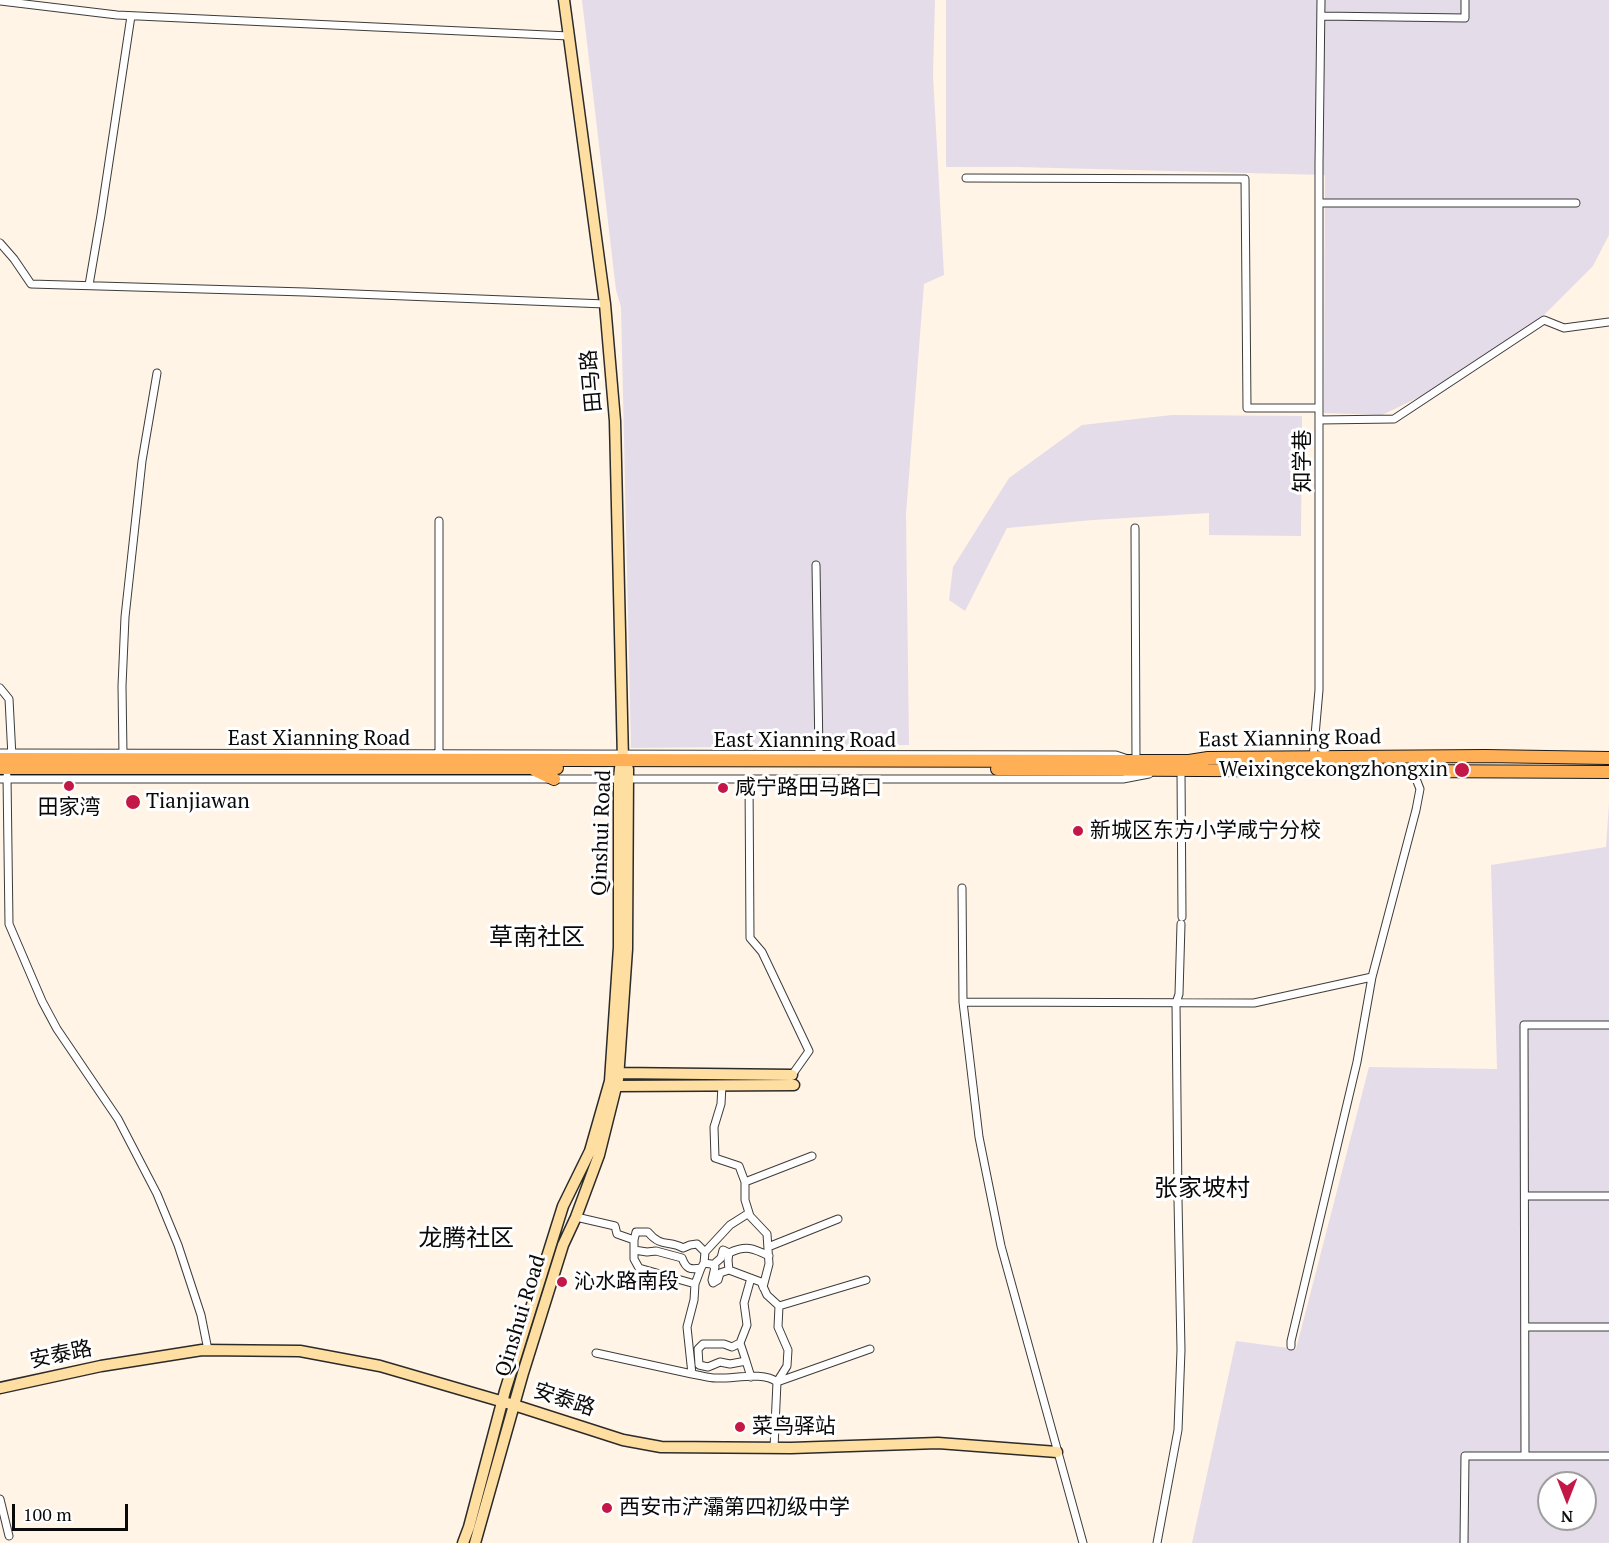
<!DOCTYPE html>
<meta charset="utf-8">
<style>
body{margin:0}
#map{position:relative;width:1609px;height:1543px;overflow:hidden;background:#fff4e6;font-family:"PT Serif",serif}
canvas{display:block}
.north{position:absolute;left:1537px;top:1471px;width:60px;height:60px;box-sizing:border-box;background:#fff;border:2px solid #9d9d9d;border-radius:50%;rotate:180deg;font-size:16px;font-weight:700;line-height:24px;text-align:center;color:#090909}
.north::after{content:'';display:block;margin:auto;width:21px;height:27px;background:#c31847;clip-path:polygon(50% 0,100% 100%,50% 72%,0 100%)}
.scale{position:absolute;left:12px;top:1504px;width:116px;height:27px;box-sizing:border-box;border:3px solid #090909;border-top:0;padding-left:8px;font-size:18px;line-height:21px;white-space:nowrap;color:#090909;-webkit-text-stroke:4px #fff;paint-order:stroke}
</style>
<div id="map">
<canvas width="1609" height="1543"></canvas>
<div class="north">N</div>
<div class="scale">100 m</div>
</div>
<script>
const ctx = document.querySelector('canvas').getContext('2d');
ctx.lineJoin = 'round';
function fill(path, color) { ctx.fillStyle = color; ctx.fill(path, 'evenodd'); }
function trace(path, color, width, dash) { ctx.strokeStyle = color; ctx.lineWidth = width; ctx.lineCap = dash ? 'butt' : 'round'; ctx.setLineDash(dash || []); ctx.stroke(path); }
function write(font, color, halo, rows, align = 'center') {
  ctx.font = font + ' "PT Serif","Noto Sans SC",serif'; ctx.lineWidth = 6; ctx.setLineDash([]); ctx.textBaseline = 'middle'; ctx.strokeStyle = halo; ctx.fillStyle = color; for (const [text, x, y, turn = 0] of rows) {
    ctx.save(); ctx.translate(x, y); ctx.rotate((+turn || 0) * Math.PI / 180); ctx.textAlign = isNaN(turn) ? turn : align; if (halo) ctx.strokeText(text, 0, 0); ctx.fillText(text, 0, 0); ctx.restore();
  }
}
fill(new Path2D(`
 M582,0h353l-2,75 11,200 -20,9 -18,230 3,231 -278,3 -10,-441 -5,-17z
 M946,0h663v235l-16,31 -58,58 -93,62 -60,29 -58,-2 1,-238 -308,-8h-71z
 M1172,415l130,1 -1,120 -92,-1v-22l-116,7 -86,8 -42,83 -16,-11 4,-33 56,-89 73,-53z
 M1609,804v739h-417l44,-202 60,8 73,-282 128,2 -6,-204 115,-18zM1549,1483h36v36h-36z`), '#e5dcea');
const street = new Path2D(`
 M0,1l117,14 452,21
 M1321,16l144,2v-18
 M966,178l279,1 2,229h72
 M1319,203h257
 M0,243l14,16 17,25 274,8 300,12
 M89,285l12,-70 30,-199
 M1319,420l75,-1 150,-99 20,8 45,-6
 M816,565l3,189
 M0,688l9,11 3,58
 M0,753l1116,2 9,3
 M439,753v-232
 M123,755l-1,-69 3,-69 17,-156 15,-88
 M1313,758l6,-68v-526l2,-164
 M1135,761h1l-1,-233
 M1181,771l1,146
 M7,776l2,148 33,77 15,28 61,90 39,75 21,51 23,70 7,35
 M0,779h1123l26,-5
 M749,779l1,159 12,14 47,99 -17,24
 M962,888l1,114 16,135 22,109 82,297
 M963,1002l291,1 118,-26
 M722,1085l-1,19 -7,23 1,31 24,8 6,16v18l5,16 17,18 2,30 -6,23
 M745,1182l67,-26
 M1525,1196h84
 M576,1217l39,9 2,8 17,6v19l5,9 56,16 -1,16 -7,27 5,47c8,1 16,4 24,4 18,1 47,-7 61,4l-3,66
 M634,1240l2,-8h12c13,16 21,8 35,16l7,-3 7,-1 8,8 -1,11 -3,5
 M768,1247l70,-28
 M634,1250l13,2 9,-1 26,7c4,11 8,12 19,10l-6,16
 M705,1252l25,-27 19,-12
 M729,1253c17,-8 24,-5 40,3
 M704,1263l7,1 4,3 -3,13 1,3 5,-3 2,-7 9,-3 32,12 6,13 12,11 -1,21 10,23 -1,16 -10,16 93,-33
 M713,1265l8,-7 2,-8 6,3 -1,7 1,10
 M779,1306l87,-26
 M1525,1327h84
 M740,1343l7,-18 -3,-22 7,-25
 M1291,1346v-5l66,-279 15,-85 44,-167 4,-21 -7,-18
 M596,1353l96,21
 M746,1361l-6,-18 -8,4 -8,-3h-21l-5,5 1,16 9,2 12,-5 10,2 16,-3 5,16
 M1525,1456l-1,-431h85
 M0,1499l9,37
 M1157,1543l21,-113 3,-80 -3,-150 -2,-197 3,-9 2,-70
 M1464,1543l1,-87h144`);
const secondary = new Path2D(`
 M618,1073l174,2
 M616,1086l178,-1
 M0,1388l101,-22 101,-16 98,1 80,15 134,39 109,35 38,7 130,1 147,-5 119,9
 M463,1543l6,-16 36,-136 58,-185 27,-55 20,-70 9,-134v-168l1,-11 3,-8 -8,-339 -10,-117 -41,-304
 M475,1543l48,-170 40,-128 13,-28 23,-62 19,-76 9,-130 1,-180 -5,-9`);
const primary = new Path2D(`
 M0,759l1136,2h53l19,-3 277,-2 124,2
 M0,768h557
 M997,769l612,3
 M535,770l19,9`);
trace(street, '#3c3c3c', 9);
trace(secondary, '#2b2b2b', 13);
trace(primary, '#1a1a1a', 14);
trace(street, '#fff', 7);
trace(secondary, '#ffdfa1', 10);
trace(primary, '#ffb056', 12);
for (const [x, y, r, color] of [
 [1462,770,8,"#c31847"],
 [69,786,6,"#c31847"],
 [723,788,6,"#c31847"],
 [133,802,8,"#c31847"],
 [1078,831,6,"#c31847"],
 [562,1282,6,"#c31847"],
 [740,1427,6,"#c31847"],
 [607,1508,6,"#c31847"]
]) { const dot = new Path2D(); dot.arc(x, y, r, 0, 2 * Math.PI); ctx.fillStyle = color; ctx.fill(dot); trace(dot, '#fff', 2); }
write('21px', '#090909', '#fff', [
 ["田马路",592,381,-95],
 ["知学巷",1303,461,-90],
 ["East Xianning Road",319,739],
 ["East Xianning Road",1290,739,-1],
 ["East Xianning Road",805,741],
 ["Qinshui Road",602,833,-88],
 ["Qinshui Road",521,1316,-73],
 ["安泰路",61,1355,-12],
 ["安泰路",564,1400,18]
]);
write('21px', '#090909', '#fff', [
 ["Weixingcekongzhongxin",1448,770,"right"],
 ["咸宁路田马路口",735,788],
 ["Tianjiawan",146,802],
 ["田家湾",69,808,"center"],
 ["新城区东方小学咸宁分校",1090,831],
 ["沁水路南段",574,1282],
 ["菜鸟驿站",752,1427],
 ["西安市浐灞第四初级中学",619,1508]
], 'left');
write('24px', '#090909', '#fff', [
 ["草南社区",537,938],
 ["张家坡村",1202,1189],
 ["龙腾社区",466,1239]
]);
</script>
